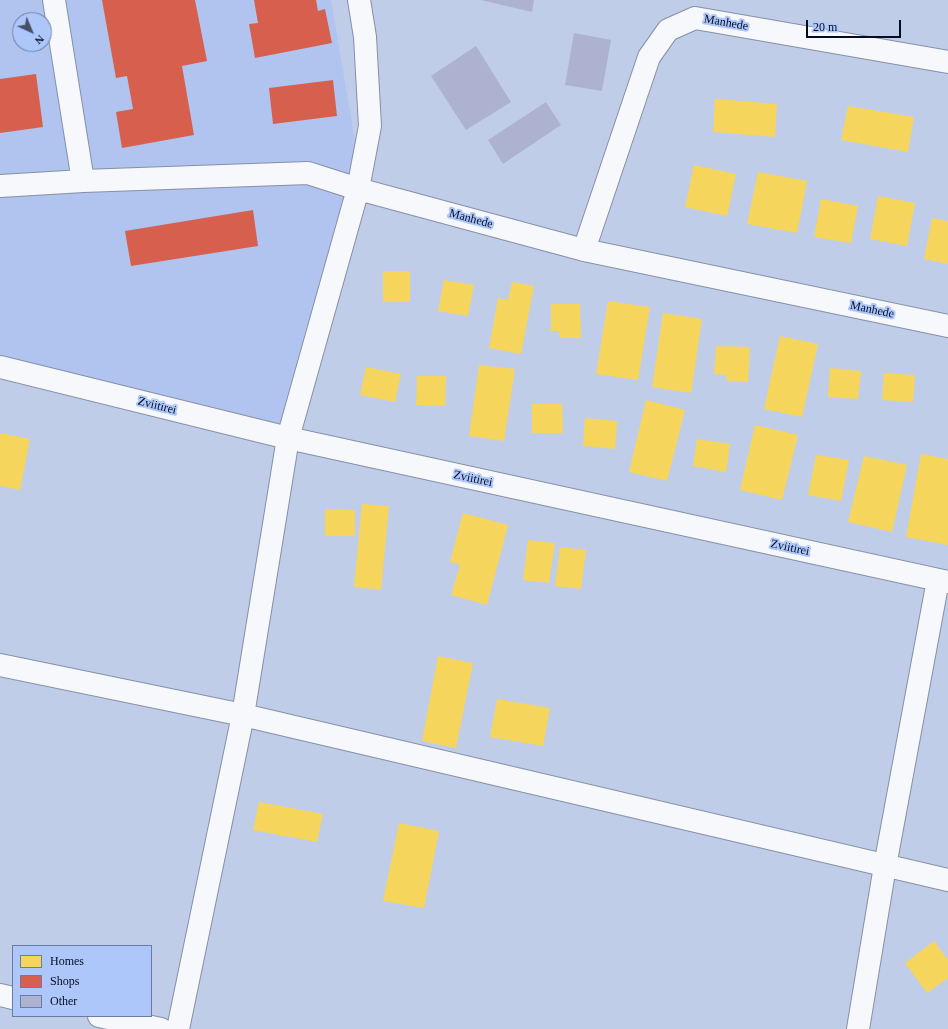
<!DOCTYPE html>
<style>
body{margin:0}
#map{position:relative;width:948px;height:1029px;overflow:hidden;background:#c0cde8;font-family:Georgia,serif}
canvas{display:block}
.legend{position:absolute;left:12px;top:945px;width:140px;height:72px;box-sizing:border-box;background:#aec7fa;border:1px solid #6a7ca4;margin:0;padding:5px 7px;list-style:none;font-size:12px;color:#040c22}
.legend li{display:flex;align-items:center;gap:8px;height:20px}
.legend b{width:20px;border:1px solid #6a7ca4}
.north{position:absolute;left:12px;top:12px;width:40px;height:40px;box-sizing:border-box;background:#aec7fa;border:1px solid #6a7ca4;border-radius:50%;rotate:136deg;font-size:11px;font-weight:700;line-height:16px;text-align:center;color:#040c22}
.north::after{content:'';display:block;margin:auto;width:14px;height:18px;background:#465067;clip-path:polygon(50% 0,100% 100%,50% 72%,0 100%)}
.scale{position:absolute;left:806px;top:20px;width:95px;height:18px;box-sizing:border-box;border:2px solid #040c22;border-top:0;padding-left:5px;font-size:12px;line-height:14px;white-space:nowrap;color:#040c22;-webkit-text-stroke:3px #aec7fa;paint-order:stroke}
</style>
<div id="map">
<canvas width="948" height="1029"></canvas>
<ul class="legend">
<li><b style="height:11px;background:#f6d55c"></b>Homes</li>
<li><b style="height:11px;background:#d6604d"></b>Shops</li>
<li><b style="height:11px;background:#aeb2d1"></b>Other</li>
</ul>
<div class="north">N</div>
<div class="scale">20 m</div>
</div>
<script>
const ctx = document.querySelector('canvas').getContext('2d');
ctx.lineJoin = 'round';
function fill(path, color) { ctx.fillStyle = color; ctx.fill(path, 'evenodd'); }
function trace(path, color, width, dash) { ctx.strokeStyle = color; ctx.lineWidth = width; ctx.lineCap = dash ? 'butt' : 'round'; ctx.setLineDash(dash || []); ctx.stroke(path); }
function write(font, color, halo, rows, align = 'center') {
  ctx.font = font + ' Georgia,serif'; ctx.lineWidth = 4; ctx.setLineDash([]); ctx.textBaseline = 'middle'; ctx.strokeStyle = halo; ctx.fillStyle = color; for (const [text, x, y, turn = 0] of rows) {
    ctx.save(); ctx.translate(x, y); ctx.rotate((+turn || 0) * Math.PI / 180); ctx.textAlign = isNaN(turn) ? turn : align; if (halo) ctx.strokeText(text, 0, 0); ctx.fillText(text, 0, 0); ctx.restore();
  }
}
fill(new Path2D(`
 M0,0h331l26,153 -77,271 -280,-57zM20,20h24v24h-24z`), '#b0c4ef');
fill(new Path2D(`
 M715,99l62,5 -2,33 -62,-5z
 M848,106l66,11 -6,35 -67,-12z
 M694,165l42,9 -9,42 -42,-9z
 M758,172l49,9 -10,52 -50,-9z
 M878,196l37,7 -8,43 -37,-7z
 M821,199l37,7 -7,37 -37,-6z
 M932,218l16,3v43l-24,-5z
 M383,271h27v31h-27z
 M444,280l30,5 -6,31 -30,-5z
 M512,282l22,4 -13,68 -32,-6 9,-50 10,2z
 M608,301l42,6 -12,73 -42,-6z
 M551,304h29l1,34h-21l-1,-7h-8z
 M663,313l39,6 -11,74 -39,-6z
 M780,336l38,8 -16,73 -38,-8z
 M716,346l34,1 -2,35 -22,-1 1,-6 -13,-1z
 M479,365l36,4 -11,72 -35,-5z
 M366,367l35,7 -6,28 -35,-7z
 M830,368l31,3 -3,28 -30,-2z
 M884,373l31,2 -2,27 -31,-2z
 M417,376h29l-1,30 -29,-1z
 M646,400l39,10 -18,71 -38,-9z
 M532,404h30l1,29h-31z
 M585,418l32,3 -2,28 -32,-3z
 M755,425l43,10 -16,65 -42,-10z
 M0,433l30,6 -10,51 -20,-4z
 M697,439l33,5 -4,28 -33,-6z
 M921,454l27,5v86l-42,-8z
 M816,455l33,5 -8,41 -33,-6z
 M864,456l43,9 -15,67 -44,-10z
 M362,504l27,2 -8,84 -27,-3z
 M325,509l30,1v26h-30z
 M463,513l45,12 -21,80 -36,-10 9,-30 -10,-3z
 M528,540l27,3 -6,40 -26,-3z
 M560,547l26,3 -5,39 -26,-3z
 M438,656l35,7 -17,85 -34,-7z
 M497,699l53,9 -7,38 -53,-9z
 M259,802l64,12 -6,28 -64,-12z
 M399,823l40,8 -15,77 -41,-7z
 M934,941l14,19v18l-21,15 -22,-30z`), '#f6d55c');
fill(new Path2D(`
 M102,0h93l12,61 -25,5 12,69 -72,13 -6,-36 17,-3 -6,-33 -11,2z
 M254,0h62l2,11 7,-2 7,34 -77,15 -6,-34 9,-1z
 M36,74l7,53 -43,6v-54z
 M333,80l4,36 -64,8 -4,-36z
 M253,210l5,36 -127,20 -6,-35z`), '#d6604d');
fill(new Path2D(`
 M481,0h53l-2,12z
 M574,33l37,7 -9,51 -37,-6z
 M476,46l35,56 -45,28 -35,-54z
 M546,102l15,23 -58,39 -15,-24z`), '#aeb2d1');
const minor = new Path2D(`
 M54,0l29,181
 M0,186l83,-5 225,-8 50,16 226,61 364,76
 M584,250l65,-193 19,-27 27,-12 253,44
 M0,367l288,71 660,144
 M0,665l243,50 705,165
 M0,995l13,3
 M99,1016l62,13
 M178,1029l65,-314 45,-277 70,-249 12,-63 -5,-89 -6,-37
 M858,1029l27,-163 53,-286`);
trace(minor, '#8690a7', 24);
trace(minor, '#f6f8fc', 22);
write('12px', '#040c22', '#aec7fa', [
 ["Manhede",726,23,10],
 ["Manhede",471,219,15],
 ["Manhede",872,310,12],
 ["Zviitirei",157,406,14],
 ["Zviitirei",473,479,12],
 ["Zviitirei",790,548,12]
]);
</script>
